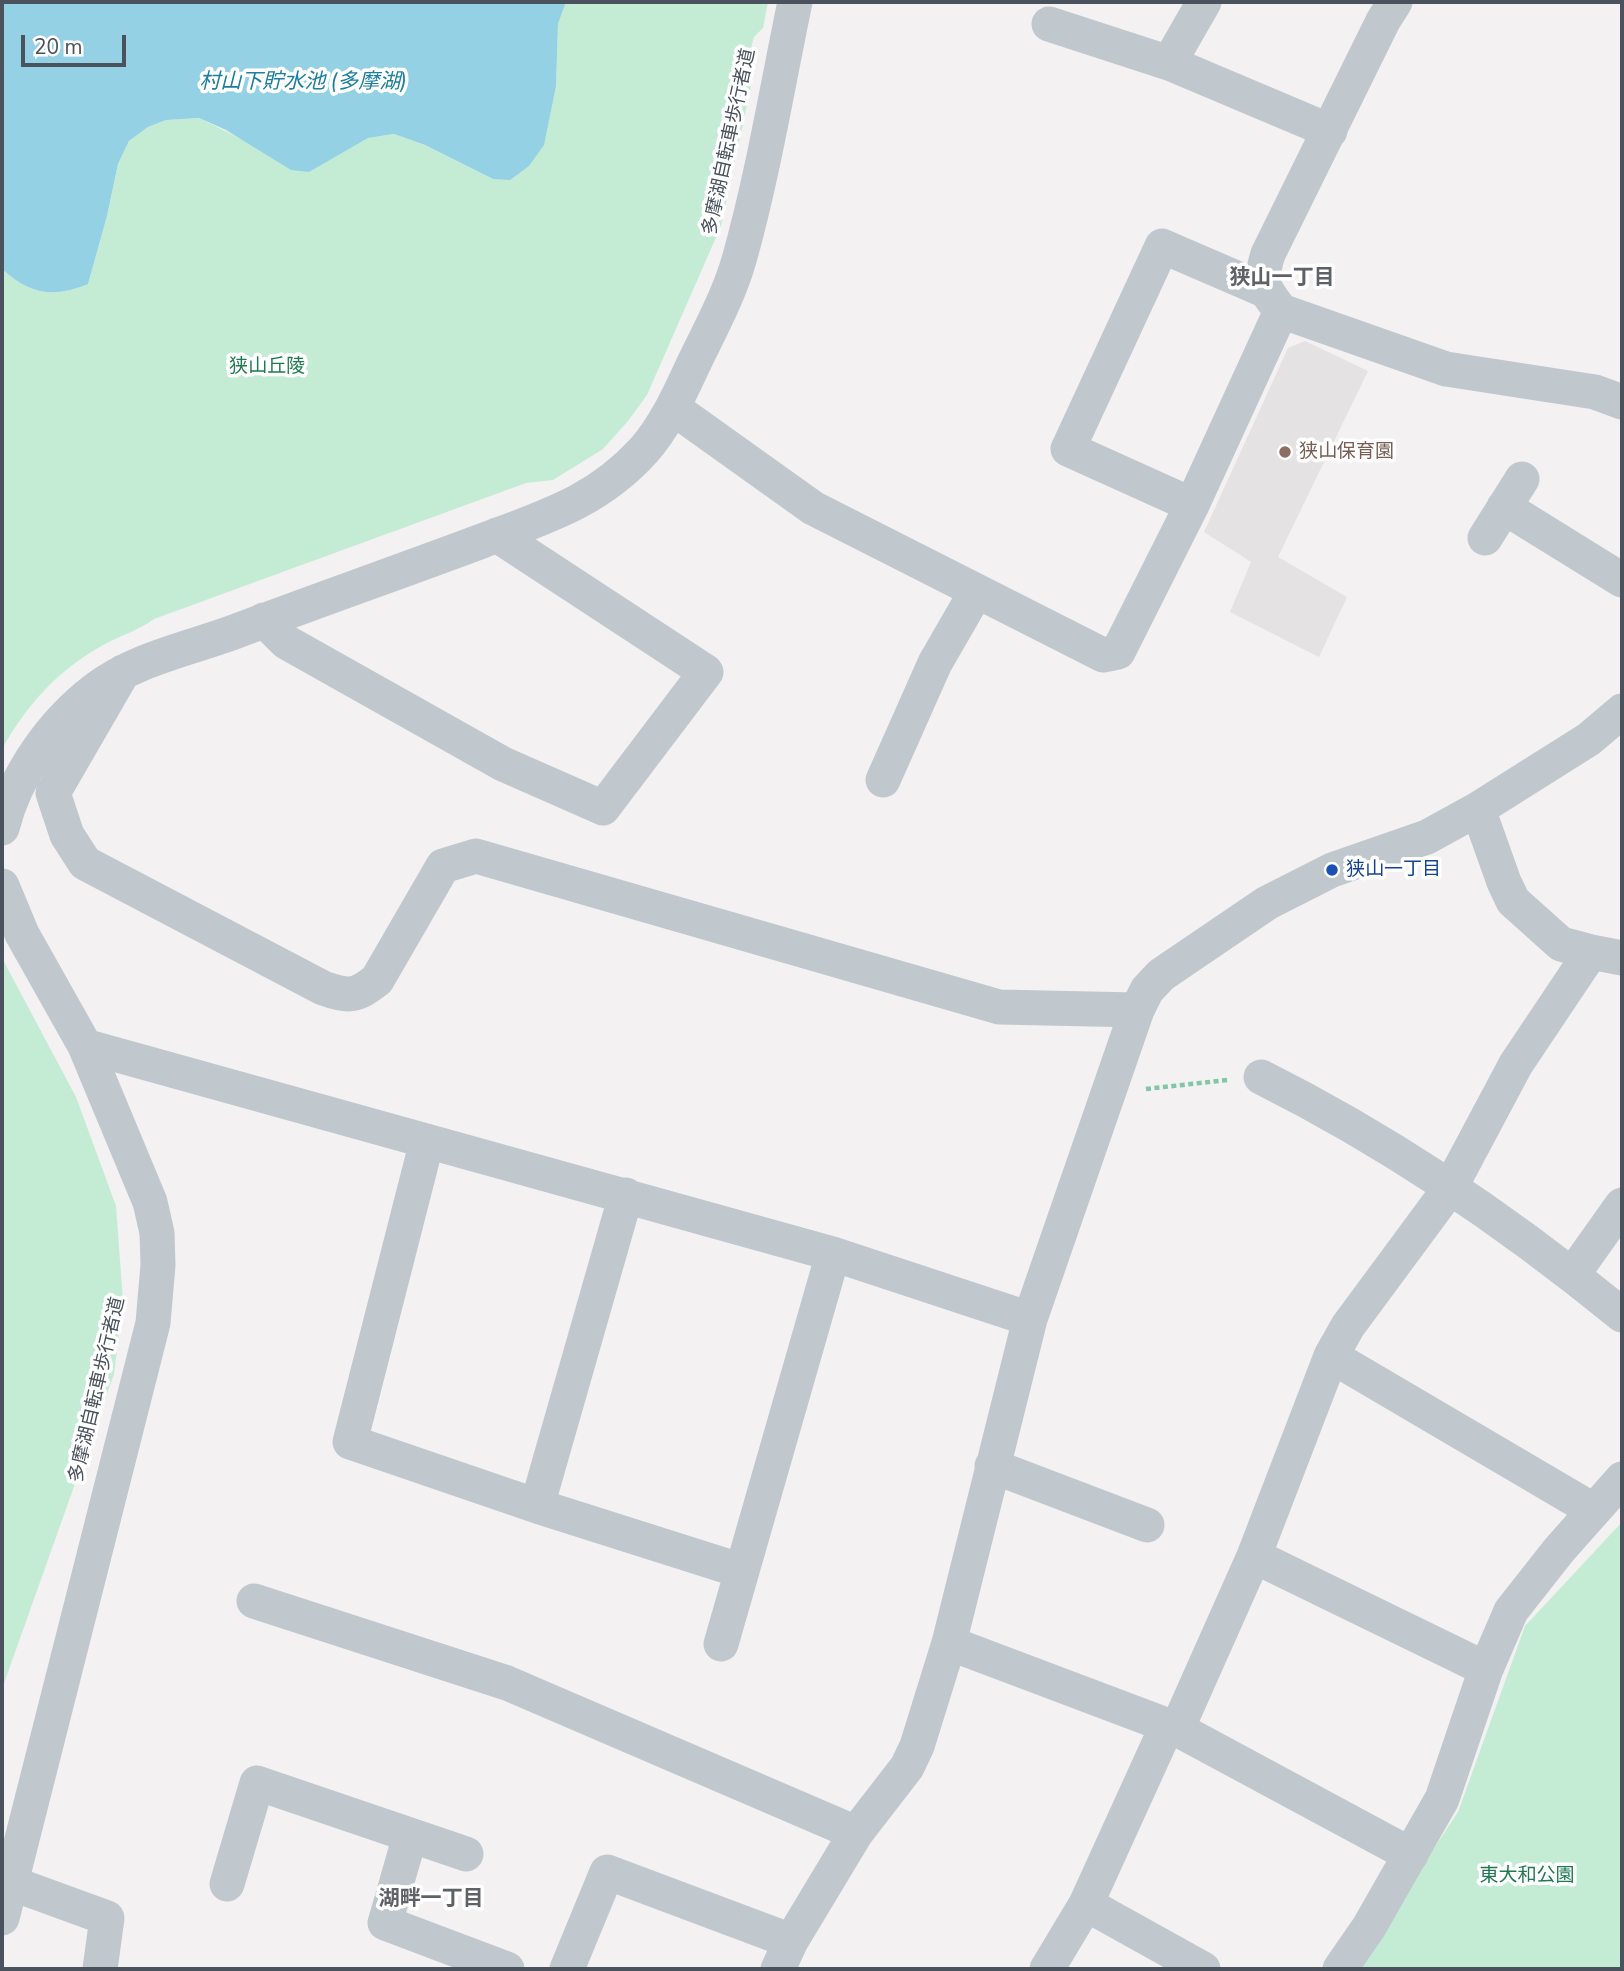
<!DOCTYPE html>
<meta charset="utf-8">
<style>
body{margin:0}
#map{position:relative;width:1624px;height:1971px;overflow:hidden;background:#f3f1f1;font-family:"Nunito Sans",sans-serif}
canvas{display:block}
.frame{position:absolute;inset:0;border:4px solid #4a535d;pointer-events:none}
.scale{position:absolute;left:21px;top:35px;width:105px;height:32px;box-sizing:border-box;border:4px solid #4a535d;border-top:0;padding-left:9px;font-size:21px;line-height:24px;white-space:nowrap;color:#4a535d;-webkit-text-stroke:5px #fff;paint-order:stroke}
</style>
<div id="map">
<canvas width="1624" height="1971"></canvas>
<div class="frame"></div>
<div class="scale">20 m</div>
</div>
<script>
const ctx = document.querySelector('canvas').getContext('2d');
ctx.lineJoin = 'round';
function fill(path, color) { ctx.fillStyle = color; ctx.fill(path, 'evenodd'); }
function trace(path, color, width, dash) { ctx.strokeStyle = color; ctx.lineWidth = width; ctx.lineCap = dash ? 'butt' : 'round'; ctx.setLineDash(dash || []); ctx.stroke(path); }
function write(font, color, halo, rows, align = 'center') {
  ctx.font = font + ' "Nunito Sans","Noto Sans JP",sans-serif'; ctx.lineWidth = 7; ctx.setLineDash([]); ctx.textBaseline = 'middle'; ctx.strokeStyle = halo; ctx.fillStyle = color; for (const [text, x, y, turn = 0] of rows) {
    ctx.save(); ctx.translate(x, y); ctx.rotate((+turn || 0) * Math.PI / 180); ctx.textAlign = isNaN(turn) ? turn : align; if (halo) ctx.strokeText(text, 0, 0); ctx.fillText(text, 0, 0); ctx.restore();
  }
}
fill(new Path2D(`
 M1305,341l63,30 -90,186 69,40 -28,60 -89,-45 21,-50 -47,-30 84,-184z`), '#e4e2e2');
fill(new Path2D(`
 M566,2h202l-5,26 -9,9 -6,22 6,13 -33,154 -74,169 -19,26 -25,28 -50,31 -27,3 -372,136c-17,12 -32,16 -49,25 -46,25 -77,59 -103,105v-480c28,26 52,29 86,15l19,-68 11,-52 11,-23 19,-14 18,-7 33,-2 109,54 60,-34 26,-4 31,11 68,34 63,-93 2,-62z
 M2,958l74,139 40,109 7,95 -9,73 -112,315z
 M1622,1522v447h-268l104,-157 67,-186z`), '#c4ecd5');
fill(new Path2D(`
 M2,2h564l-8,22 -2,62 -12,59 -15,21 -19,14 -17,-1 -68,-34 -31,-11 -26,4 -59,34 -18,-2 -65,-40 -27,-12 -33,2 -18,7 -19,14 -11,23 -11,52 -19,68c-34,14 -58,11 -86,-15z`), '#95d1e5');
trace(new Path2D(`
 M1146,1089l81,-9`), '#7fc7a6', 4.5, [5, 3.5]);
trace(new Path2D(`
 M1395,2l-12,19 -115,233c-9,29 -5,34 13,57l165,58 149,23 27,10
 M1049,24l120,39 161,68
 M1169,63l35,-61
 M673,408l140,100 290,147 15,-3 74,-147 89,-194
 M1192,505l-124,-56 94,-203 102,44
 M1504,507l118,73
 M1485,538l37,-59
 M264,620l22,22 217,122 100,44 103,-136 -209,-137
 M123,672l-70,121 14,42 18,28 238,125c26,9 32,9 54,-8l66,-114 33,-10 523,151 138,3
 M883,780l52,-117 41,-71
 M1478,809l26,73 9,19 48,43 30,8
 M2,828c13,-53 50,-105 93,-138 40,-31 93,-41 139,-58 82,-31 165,-60 248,-91 63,-24 115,-39 162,-91 22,-25 36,-57 50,-87 16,-33 35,-68 45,-103 24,-85 38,-172 56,-258
 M2,886l20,48 63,112 65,156 7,31 1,32 -5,58 -151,595
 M85,1046l748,208 197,65
 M1261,1077c128,64 250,147 361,238
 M427,1141l-77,301 187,64 205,65
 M1573,1274l49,-69
 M1331,1356l262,154
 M992,1466l155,59
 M537,1506l89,-311
 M1254,1556l232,113
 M254,1601l253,82 349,150
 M949,1643l228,86 234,126
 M721,1644l112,-390
 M1177,1729l77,-173 77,-200 17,-30 102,-138 66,-124 75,-112 31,6
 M410,1836l-25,87 122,46
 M11,1883l96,35 -7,51
 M227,1884l30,-101 209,71
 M1086,1904l117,65
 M567,1969l40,-97 184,69
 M778,1969l13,-28 65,-108 51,-66 10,-21 32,-103 81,-324 107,-309 10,-20 14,-15 106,-72 65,-33 95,-33 51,-28 111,-70 33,-28
 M1047,1969l39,-65 81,-178
 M1340,1969l29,-42 73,-128 44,-130 25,-58 48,-61 63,-71`), '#c0c8ce', 35);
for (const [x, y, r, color] of [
 [1285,452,7,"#8d6e63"],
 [1332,870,7,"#1a4fb4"]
]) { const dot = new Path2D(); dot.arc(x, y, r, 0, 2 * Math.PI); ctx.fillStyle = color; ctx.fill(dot); trace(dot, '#fff', 2.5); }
write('19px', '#4a535d', '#fff', [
 ["多摩湖自転車歩行者道",730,142,-78],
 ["多摩湖自転車歩行者道",98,1390,-77]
]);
write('19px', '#207950', '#fff', [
 ["狭山丘陵",267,367],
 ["東大和公園",1527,1876]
]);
write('19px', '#785e54', '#fff', [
 ["狭山保育園",1299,452]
], 'left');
write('19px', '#164399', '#fff', [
 ["狭山一丁目",1346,870]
], 'left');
write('italic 21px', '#1a7fa0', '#fff', [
 ["村山下貯水池 (多摩湖)",303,83]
]);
write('bold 21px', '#5e6165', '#fff', [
 ["狭山一丁目",1282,279],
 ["湖畔一丁目",431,1900]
]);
</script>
